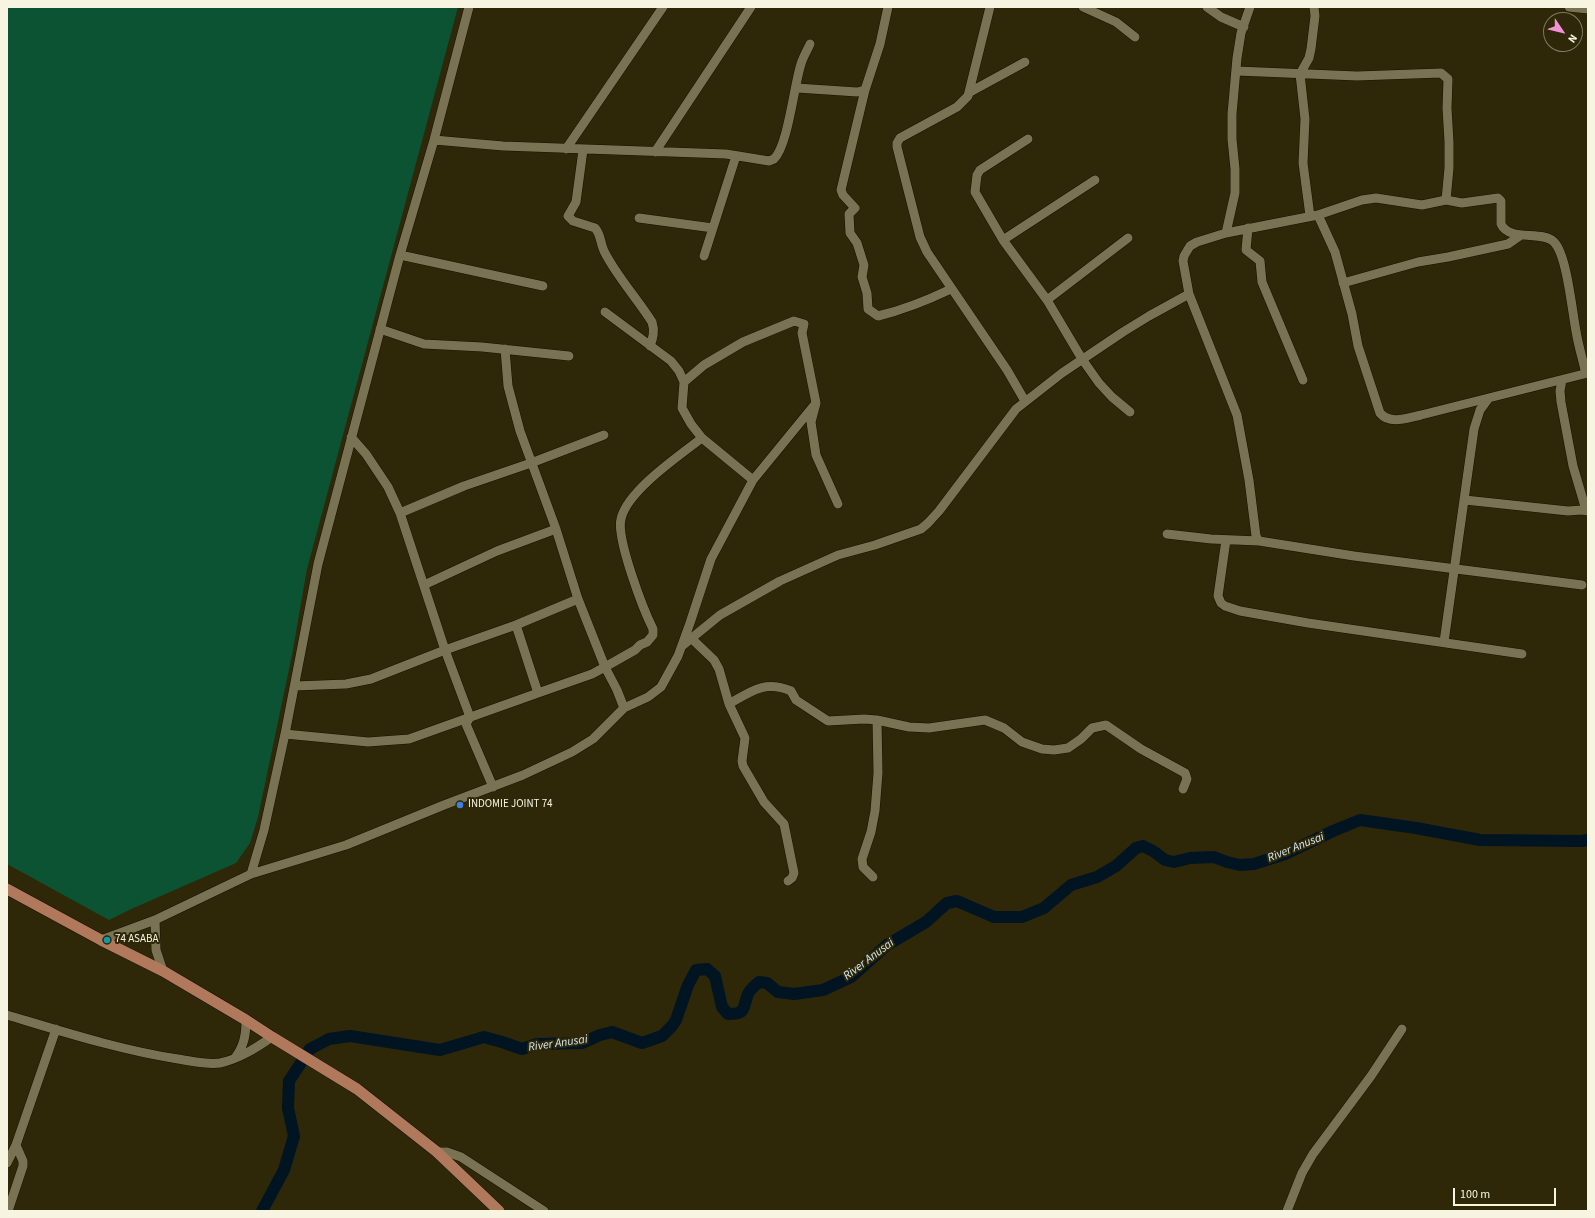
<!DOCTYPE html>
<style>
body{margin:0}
#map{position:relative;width:1595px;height:1218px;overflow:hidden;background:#2e2809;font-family:"Source Sans 3",sans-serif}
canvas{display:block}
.frame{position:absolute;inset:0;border:8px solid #f7f4e2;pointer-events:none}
.north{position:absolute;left:1543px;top:12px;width:40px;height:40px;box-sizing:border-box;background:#2e2809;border:1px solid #7e7a60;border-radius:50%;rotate:125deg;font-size:11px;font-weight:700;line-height:16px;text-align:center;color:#f7f4e2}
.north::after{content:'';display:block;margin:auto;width:14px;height:18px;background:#f391d6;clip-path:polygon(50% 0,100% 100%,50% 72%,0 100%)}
.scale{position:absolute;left:1453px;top:1188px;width:103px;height:18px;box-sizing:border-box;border:2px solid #f7f4e2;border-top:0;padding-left:5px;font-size:12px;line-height:14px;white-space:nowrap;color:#f7f4e2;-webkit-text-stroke:3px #2e2809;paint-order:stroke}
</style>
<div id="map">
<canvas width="1595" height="1218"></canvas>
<div class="frame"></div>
<div class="north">N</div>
<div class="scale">100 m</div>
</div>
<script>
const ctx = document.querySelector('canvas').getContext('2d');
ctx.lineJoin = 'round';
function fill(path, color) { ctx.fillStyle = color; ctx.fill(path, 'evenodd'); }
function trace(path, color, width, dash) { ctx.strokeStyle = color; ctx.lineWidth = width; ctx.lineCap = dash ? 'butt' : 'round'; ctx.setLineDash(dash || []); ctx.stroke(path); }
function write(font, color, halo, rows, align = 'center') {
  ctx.font = font + ' "Source Sans 3",sans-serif'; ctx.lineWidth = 4; ctx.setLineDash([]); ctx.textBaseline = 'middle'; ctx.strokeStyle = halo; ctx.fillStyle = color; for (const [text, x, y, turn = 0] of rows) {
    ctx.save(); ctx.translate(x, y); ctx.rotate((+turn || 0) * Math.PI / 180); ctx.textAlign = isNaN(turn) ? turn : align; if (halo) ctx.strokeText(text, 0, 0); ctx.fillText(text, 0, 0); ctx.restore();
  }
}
fill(new Path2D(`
 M7,7h451l-151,562 -15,86 -34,162 -8,26 -14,20 -107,47 -20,10 -102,-56z`), '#0b5333');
trace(new Path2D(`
 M262,1211l22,-41 10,-34 -6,-28 1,-27 21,-32 19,-10 21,-3 90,14 44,-13 18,5 20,7 15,-5 45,-1 18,-8 12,-3 30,11 20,-7 10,-10 4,-6 12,-35 8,-15 11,-1 8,7 7,31 6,7c19,0 14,-5 20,-20 2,-5 8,-9 11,-12l8,1 11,9 16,2 29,-4 28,-13 36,-32 39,-23 21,-19 10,-2 37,16h28l22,-9 27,-23 26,-8 19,-11 20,-18 7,-2 10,5 12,9 9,2 16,-4 24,-1 13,5 13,3 14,-1 31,-10 48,-23 27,-11 56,8 64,12 102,1 6,-1`), '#001422', 12);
const minor = new Path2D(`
 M990,7l-22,89 -11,11 -57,31 -3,5v4l23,90 7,15 80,118 18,31
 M1083,7l33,15 19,15
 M1207,7l14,10 23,10
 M1569,7l19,2
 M1237,71l120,5 84,-3 7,6 -1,29 2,34v26l-3,32
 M797,88l60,4 8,-2 15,-46 8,-37
 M865,90l-24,100 2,5 12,13 -6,6 1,19 7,10 7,22 -2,12 5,16 1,16 10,7c25,-6 50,-16 73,-27
 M970,92l55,-30
 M1028,139l-48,31 -3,5 -2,17 28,48 44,60 35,59 17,24 13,14 18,15
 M434,140l69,6 223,8 43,7 5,-2c14,-13 20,-74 27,-95 2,-7 6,-13 9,-20
 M566,149l97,-142
 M583,150l-7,52 -8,14 5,5 22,7c6,6 5,15 9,23 13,26 33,47 48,71 3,9 1,16 -2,24
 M655,152l96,-145
 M1318,215l17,37 17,62 6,32 22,67c10,12 27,5 41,2l167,-42
 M1310,216l-7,-53 2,-44 -5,-45 9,-16 2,-9 4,-33 -1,-9
 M639,218l74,10
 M1248,228l-2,22 14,11 2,21 41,98
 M1226,233l9,-40v-24l-3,-30v-25l5,-56 4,-25 9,-26
 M1003,240l92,-60
 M400,255l143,31
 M704,256l32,-100
 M1343,283l75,-21 30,-5 60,-13 13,-9
 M1047,300l81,-62
 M605,312l66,49 8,10 5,11 -2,26 9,16 11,14 51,42
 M380,329l44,15 58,3 87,9
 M505,349l3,37 12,45 36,98 22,70 27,68 30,-17 5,-5 7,-3 6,-7v-6c-10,-20 -37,-91 -32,-110 6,-28 59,-64 81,-81
 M1562,380l-2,11 1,11 12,64 13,44
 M684,382l20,-17 39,-23 51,-21 10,3 -2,9 14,70 -5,19 5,33 22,49
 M351,437l15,17 22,33 12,26 45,137 25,67 -4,7 27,63
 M1465,500l103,11 14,-1 6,1
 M400,513l64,-27 67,-23 73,-28
 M1167,534l44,5 48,2
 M1226,540l-8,56 3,7 4,3 15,5 68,12 214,31
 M424,585l73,-34 59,-22
 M1582,585l-228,-29 -95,-15 -3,-5 -7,-56 -12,-65 -48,-121 -6,-33 1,-5 6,-10 7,-4 29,-9 92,-18 44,-15 14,-2 46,7 24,-5 16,3 36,-5 3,3v23c8,18 42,6 53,18 13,13 18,69 22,89 2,13 6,26 9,39l3,2
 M516,625l22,68
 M691,638l23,22 5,9 10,35 16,34 -3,23 1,5 21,36 20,22 10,49 -2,5 -4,3
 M1444,642l30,-213 6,-19 8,-11
 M682,646l38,-31 60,-34 58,-26 37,-10 46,-16 7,-6 11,-12 77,-102 46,-36 61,-41 26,-16 40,-22
 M295,686l51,-2 25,-5 74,-29 71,-25 62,-26
 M729,704c22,-13 36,-24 62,-13l5,9 32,21 36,-2 13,1 32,7 20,1 56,-8 19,8 18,14 20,7 12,1 14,-2 13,-9 11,-11 14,-3 35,24 44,24 2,6 -4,10
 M285,734l83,8 41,-3 129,-46 54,-19 13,-7 12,23 7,18
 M251,874l13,-44 21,-96 33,-170 82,-309 34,-115 35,-133
 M873,877l-10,-10 -1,-8 9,-27 4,-21 3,-38 -1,-53
 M155,920l1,30 7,21
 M101,940l54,-20 96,-46 95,-29 98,-40 79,-30 49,-23 21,-13 31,-31 24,-11 13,-10 17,-31 12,-33 21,-64 42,-79 63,-77
 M7,1015c57,17 113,35 171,44 14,2 29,6 42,4 19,-4 36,-15 52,-26
 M235,1058c9,-12 11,-23 11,-38
 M437,1152h10l14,5 83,54
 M7,1163l9,-18 40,-116
 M8,1211l15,-45v-5l-7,-16
 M1287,1211l15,-38 11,-19 58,-78 31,-47`);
const major = new Path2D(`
 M7,889l94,51 62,31 83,49 26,17 85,52 80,63 62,59`);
trace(minor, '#161100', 10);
trace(major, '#161100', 12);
trace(minor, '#7a7353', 9);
trace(major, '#b1795c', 11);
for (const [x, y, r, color] of [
 [460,805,4,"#3f7fe0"],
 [107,940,4,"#0f9aa8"]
]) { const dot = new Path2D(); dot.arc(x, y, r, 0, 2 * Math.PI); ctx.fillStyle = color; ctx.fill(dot); trace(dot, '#2e2809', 1.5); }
write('11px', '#f7f4e2', '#2e2809', [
 ["INDOMIE JOINT 74",468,805],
 ["74 ASABA",115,940]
], 'left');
write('italic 12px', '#d3e8f5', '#2e2809', [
 ["River Anusai",1296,848,-22],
 ["River Anusai",869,960,-37],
 ["River Anusai",558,1044,-8]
]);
</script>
